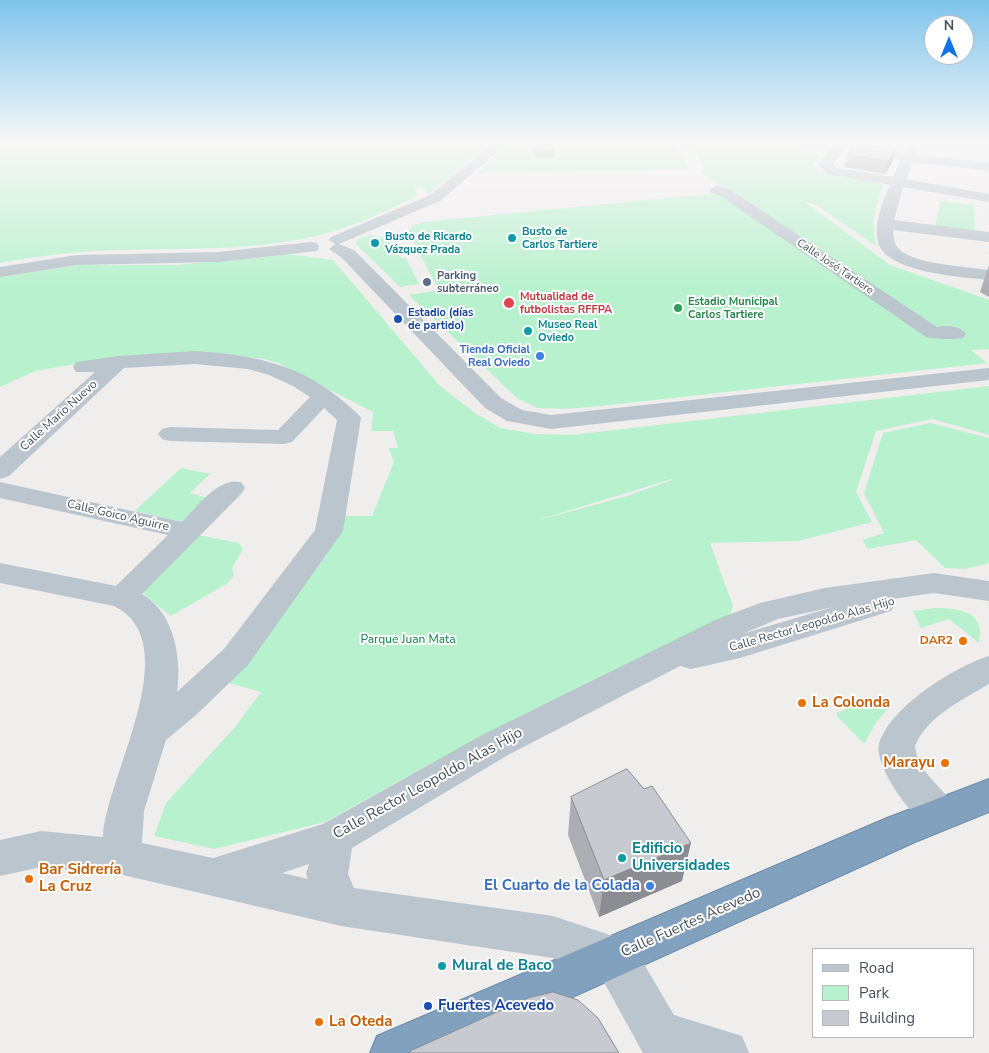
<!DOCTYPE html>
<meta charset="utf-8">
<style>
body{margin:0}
#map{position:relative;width:989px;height:1053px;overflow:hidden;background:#f0eded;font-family:"Nunito Sans",sans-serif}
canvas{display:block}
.legend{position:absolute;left:812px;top:948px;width:162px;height:90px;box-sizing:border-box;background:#fff;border:1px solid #b5b9bd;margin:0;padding:6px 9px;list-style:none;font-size:15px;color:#45515b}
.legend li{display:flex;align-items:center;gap:10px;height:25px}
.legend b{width:25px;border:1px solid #b5b9bd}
.north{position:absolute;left:924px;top:15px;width:50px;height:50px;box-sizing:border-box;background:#fff;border:1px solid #b5b9bd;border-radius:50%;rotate:0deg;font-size:14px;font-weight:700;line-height:20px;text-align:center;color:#45515b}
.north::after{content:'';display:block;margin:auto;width:18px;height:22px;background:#1073e7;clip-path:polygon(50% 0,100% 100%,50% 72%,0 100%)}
</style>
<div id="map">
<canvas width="989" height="1053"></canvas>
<ul class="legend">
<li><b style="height:6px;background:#bbc5cd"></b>Road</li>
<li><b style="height:14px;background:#b8f1cd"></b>Park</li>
<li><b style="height:14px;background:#c7cad0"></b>Building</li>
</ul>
<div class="north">N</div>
</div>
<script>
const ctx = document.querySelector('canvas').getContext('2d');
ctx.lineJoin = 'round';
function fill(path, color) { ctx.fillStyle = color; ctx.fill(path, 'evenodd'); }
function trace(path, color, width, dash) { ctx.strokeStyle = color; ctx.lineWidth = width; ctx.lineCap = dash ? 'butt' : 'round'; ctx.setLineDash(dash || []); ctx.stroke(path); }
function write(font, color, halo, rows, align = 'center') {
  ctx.font = font + ' "Nunito Sans",sans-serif'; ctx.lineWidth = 4; ctx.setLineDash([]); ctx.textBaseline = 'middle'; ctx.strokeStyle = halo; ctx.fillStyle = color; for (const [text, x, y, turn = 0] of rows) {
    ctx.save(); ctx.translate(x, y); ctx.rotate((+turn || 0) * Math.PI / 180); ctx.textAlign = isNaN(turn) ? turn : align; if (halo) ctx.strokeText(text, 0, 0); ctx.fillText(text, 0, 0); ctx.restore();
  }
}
fill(new Path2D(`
 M0,142h492l-62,51 -4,2v-4l-4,-4 -8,2 4,4 -3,4c-27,13 -54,26 -84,35 -75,21 -153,15 -230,19 -34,1 -67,6 -101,12z
 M511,142h159l21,27 -214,4z
 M691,142h45l54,7 2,-2 10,1 -2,3 22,3 -8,10 4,5 66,16c-10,24 -13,36 -8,61l-61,-42 -10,-2 85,63 99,35v49l-18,1 16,13 -387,43 -35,3 -28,-1 -20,-10 -108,-103 30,-5 -31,-58 4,-6 11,-4 307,-30 -30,-20 4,-4z
 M940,201l34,4 1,28 -40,-5z
 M370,235l20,4 11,19h5l13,26 -19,3 -45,-44 5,-5z
 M287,254l46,6 107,126 35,27 25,15 35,6 37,1 417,-49v49l-57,-16 -56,12 -20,61 16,30 -74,19 -88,2 23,63 -7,22 -35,18 -265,120 -101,56 -111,27 -60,-13 12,-33 70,-77 25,-34 -39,-11 117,-165h33l22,-54 -5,-14h9l-5,-17h-22l2,-19 -95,-49 -14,-4 -41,-5 -131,7 -57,10 -35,16v-110l79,-12h98zM672,480l-45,16 -96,26 141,-43z
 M930,423l59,15v125l-24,6 -20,-1 -29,-28 -49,9 -4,-9 21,-7 -20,-40 19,-60z
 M181,468l29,6 -20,19 21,6 -26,24 -50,-12z
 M193,534l46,9 4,6 -11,19 2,7 -6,8 -57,33 -26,-21 -2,-6z
 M934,608c25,0 52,3 45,35l-30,-24 -28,9 -8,-17z
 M880,695l10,5 1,5 -16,19 -10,19h-2l-26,-27v-3z`), '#b8f1cd');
const highway = new Path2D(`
 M989,779v33l-74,30 -466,211h-79l7,-17 510,-218z`);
trace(highway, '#6d8cab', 2);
fill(new Path2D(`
 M495,142h14l-69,59 -101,43 15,6 147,148 21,12 29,5 438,-47v12l-438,49 -44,-8 -22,-13 -143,-150 -13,-9 6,-5 -6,-4 2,-3 99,-42z
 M838,142h13l-18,22 4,4 56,9 8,-17 -15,-2 -1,-3 6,-4 14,2 6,-11h12l-6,12 72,9v8l-76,-9 -7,17 83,15v8l-86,-15 -9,33 95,12v10l-96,-12c1,7 1,14 6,19 14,15 69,18 90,21v10c-27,-3 -98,-7 -110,-35 -7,-18 4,-44 11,-60l-62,-11 -10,-10z
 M716,186l13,3 208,138c10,-2 23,-2 29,7l-3,4c-7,2 -30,1 -37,-1l-207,-142 -8,-2 -2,-3z
 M311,242l6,1 2,4 -2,4 -99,11 -141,3 -77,12v-10l77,-12 141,-3z
 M195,351c52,3 102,12 143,46 8,7 17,13 23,21l-18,113 -95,134 -52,50 -30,25 -22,71 -2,32 71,15 110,-34 159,-89 233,-115 45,-17 65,-15 109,-15 55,8v20l-55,-8 -42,6 3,5 -4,7 -151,47 -49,11 -11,-3 -172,89 -156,93 -4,26 6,14 199,28 78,26 43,73 68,21 7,17h-106l-43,-78 -47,-17 -212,-32 -218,-51 -82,-8 -41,9v-36l41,-9 62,6c2,-59 86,-194 11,-231l-114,-23v-20l116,23 52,-51 -168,-37v-16l182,40c16,-16 36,-45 59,-40l4,6 -4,6 -99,100c32,18 40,64 35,98l47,-43 91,-119 22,-110 -13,-12 -32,34 -8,2 -114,-3 -8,-2 -4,-5 4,-5 8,-2 108,3 32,-33 -17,-11 -24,-11 -21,-6 -53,-5 -71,4 -115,108 -9,3v-22l95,-85h-19l-3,-5 3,-5 43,-6zM833,607l-91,27 36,-15zM309,864l-3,10 2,5 -26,-6z
 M989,656v28c-25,15 -63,33 -74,62 3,30 32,42 44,68l-5,12c-4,1 -11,5 -15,5 -21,-2 -66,-65 -60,-87 11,-37 75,-77 110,-88z`), '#bbc5cd');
fill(highway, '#82a1bf');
fill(new Path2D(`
 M530,142h21l3,8v8h-18z
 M896,149l-3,12 -8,13 -41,-7 3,-12z
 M989,265v32l-9,-5z
 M571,797l111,84 -83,36 -31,-82z`), '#abaeb3');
fill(new Path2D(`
 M896,149l-3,12 -8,13 3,-13z
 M691,843l-9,38 -83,36 5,-37z`), '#8b8d92');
const building = new Path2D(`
 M533,142h18l3,8h-18z
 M856,143l40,6 -8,12 -41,-6z
 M627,769l17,20 8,-3 39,57 -87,37 -33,-83z
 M553,992l25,8 20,18 21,35h-208l-1,-2 118,-53z`);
fill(building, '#c7cad0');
trace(building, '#8b8d92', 1);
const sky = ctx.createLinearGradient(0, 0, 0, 290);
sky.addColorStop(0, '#7fc4eb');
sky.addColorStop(0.49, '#f8f7f7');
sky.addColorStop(1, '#f8f7f700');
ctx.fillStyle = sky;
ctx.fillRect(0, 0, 989, 290);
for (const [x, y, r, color] of [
 [512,238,5,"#0f9aa8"],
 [375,243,5,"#0f9aa8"],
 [427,282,5,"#5c6f8a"],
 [509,303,6,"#e0444e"],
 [678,308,5,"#2e9e5b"],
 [398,319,5,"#1a4fb4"],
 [528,331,5,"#0f9aa8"],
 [540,356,5,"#3f7fe0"],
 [963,641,5,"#e8710a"],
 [802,703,5,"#e8710a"],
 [945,763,5,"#e8710a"],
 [622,858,5,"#0f9aa8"],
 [29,879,5,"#e8710a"],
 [650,886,5,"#3f7fe0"],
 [442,966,5,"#0f9aa8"],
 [428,1006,5,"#1a4fb4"],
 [319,1022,5,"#e8710a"]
]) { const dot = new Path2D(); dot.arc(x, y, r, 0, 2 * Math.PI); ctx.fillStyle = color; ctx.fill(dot); trace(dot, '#fff', 2); }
write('bold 11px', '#0d838f', '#fff', [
 ["Busto de",522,232],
 ["Carlos Tartiere",522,245],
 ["Busto de Ricardo",385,237],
 ["Vázquez Prada",385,250],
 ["Museo Real",538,325],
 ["Oviedo",538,338]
], 'left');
write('11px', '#45515b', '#fff', [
 ["Calle José Tartiere",835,267,34]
]);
write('bold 11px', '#4e5e75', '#fff', [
 ["Parking",437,276],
 ["subterráneo",437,289]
], 'left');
write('bold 11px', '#be3a42', '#fff', [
 ["Mutualidad de",520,297],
 ["futbolistas RFFPA",520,310]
], 'left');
write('bold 11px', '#27864d', '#fff', [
 ["Estadio Municipal",688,302],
 ["Carlos Tartiere",688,315]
], 'left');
write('bold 11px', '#164399', '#fff', [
 ["Estadio (días",408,313],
 ["de partido)",408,326]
], 'left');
write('bold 11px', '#366cbe', '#fff', [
 ["Tienda Oficial",530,350],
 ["Real Oviedo",530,363]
], 'right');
write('12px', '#45515b', '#fff', [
 ["Calle Mario Nuevo",59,416,-42],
 ["Calle Goico Aguirre",118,516,13],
 ["Calle Rector Leopoldo Alas Hijo",812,625,-16]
]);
write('12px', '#128046', '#fff', [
 ["Parque Juan Mata",408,640]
]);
write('bold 12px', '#c56008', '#fff', [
 ["DAR2",953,641]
], 'right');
write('bold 15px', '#c56008', '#fff', [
 ["La Colonda",812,703],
 ["Marayu",935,763,"right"],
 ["Bar Sidrería",39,870],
 ["La Cruz",39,887],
 ["La Oteda",329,1022]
], 'left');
write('15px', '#45515b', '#fff', [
 ["Calle Rector Leopoldo Alas Hijo",428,784,-29],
 ["Calle Fuertes Acevedo",691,923,-24]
]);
write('bold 15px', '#0d838f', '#fff', [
 ["Edificio",632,849],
 ["Universidades",632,866],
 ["Mural de Baco",452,966]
], 'left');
write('bold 15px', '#366cbe', '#fff', [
 ["El Cuarto de la Colada",640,886]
], 'right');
write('bold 15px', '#164399', '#fff', [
 ["Fuertes Acevedo",438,1006]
], 'left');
</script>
